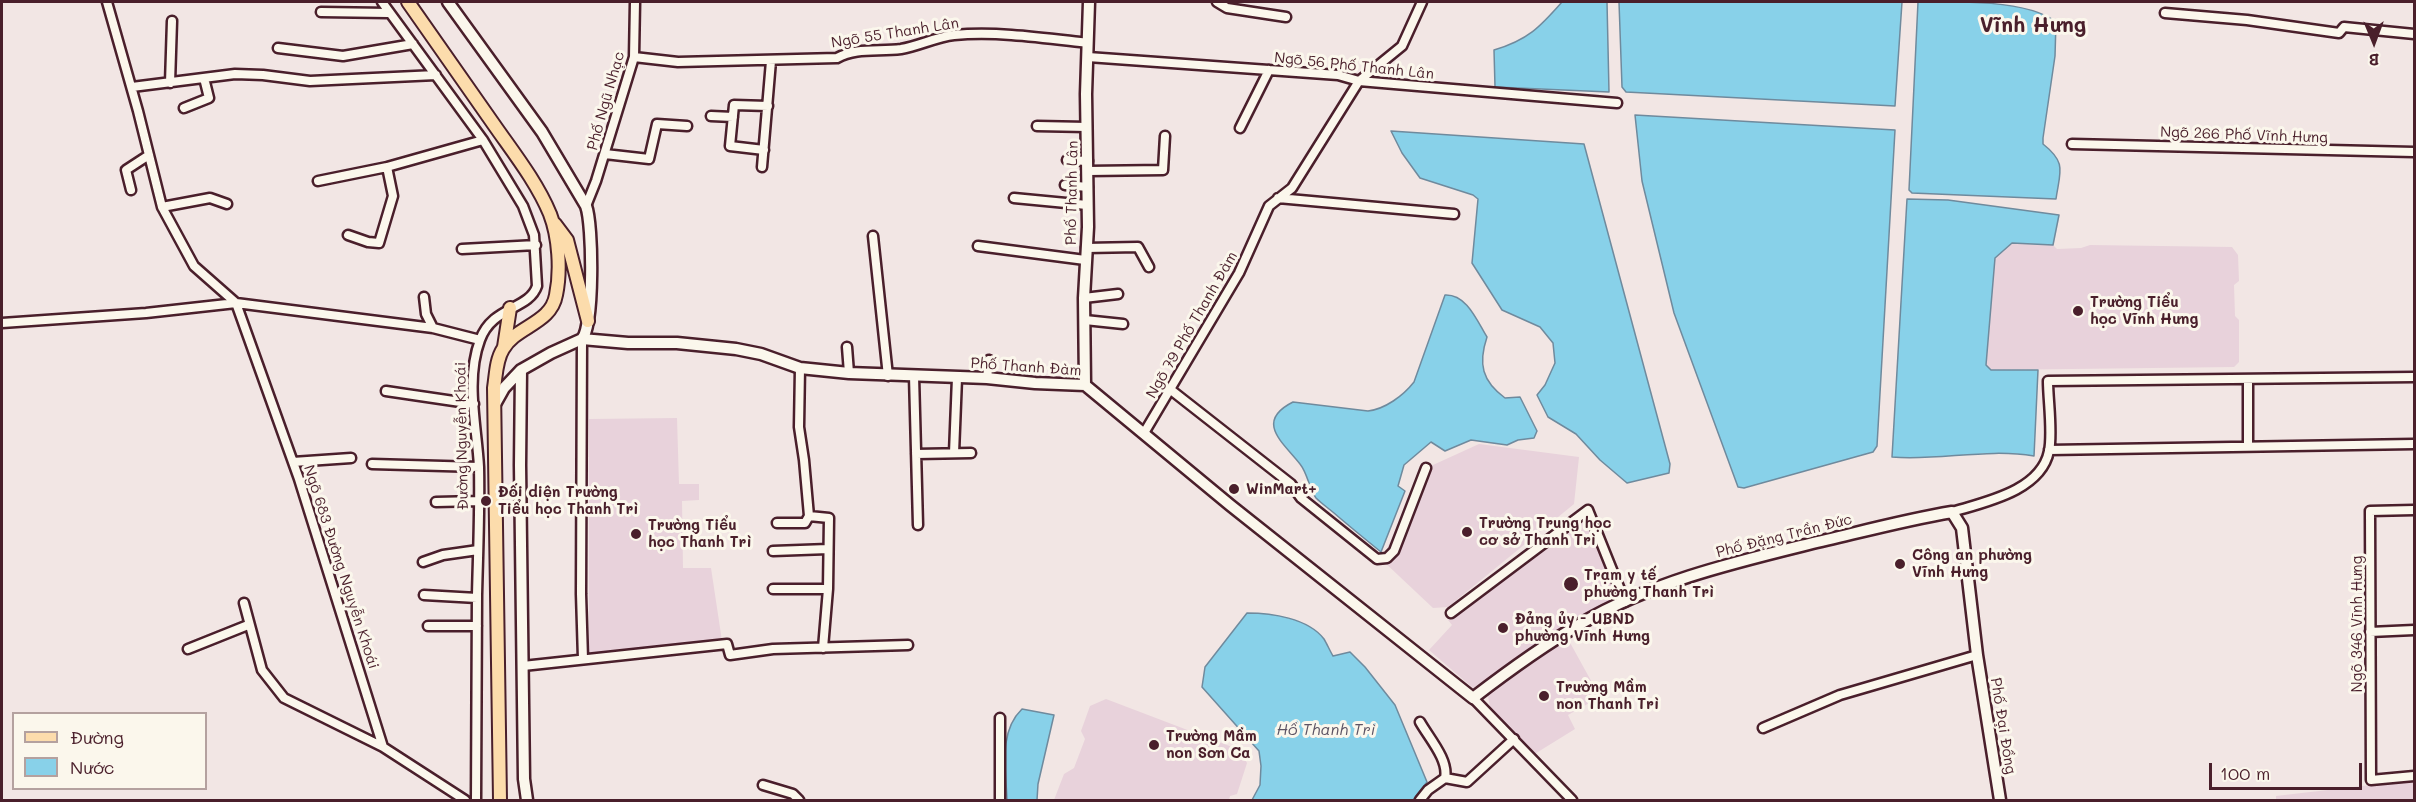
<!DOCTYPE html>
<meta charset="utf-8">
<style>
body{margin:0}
#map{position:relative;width:2416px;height:802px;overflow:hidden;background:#f2e6e4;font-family:Mali,sans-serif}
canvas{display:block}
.frame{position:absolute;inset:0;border:3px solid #4a1f2b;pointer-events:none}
.legend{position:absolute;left:12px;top:712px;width:195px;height:78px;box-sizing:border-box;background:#fbf7ec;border:2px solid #b4a19f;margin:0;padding:8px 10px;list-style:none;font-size:18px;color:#4a1f2b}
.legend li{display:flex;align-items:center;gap:12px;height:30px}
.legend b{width:30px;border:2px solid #b4a19f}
.north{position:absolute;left:2344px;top:12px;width:60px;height:60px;-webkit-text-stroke:4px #fbf7ec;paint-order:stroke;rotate:179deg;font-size:16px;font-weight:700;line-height:24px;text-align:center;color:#4a1f2b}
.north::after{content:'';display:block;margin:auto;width:21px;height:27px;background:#4a1f2b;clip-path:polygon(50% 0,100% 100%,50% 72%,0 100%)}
.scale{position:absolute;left:2209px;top:763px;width:153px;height:27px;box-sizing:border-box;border:3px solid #4a1f2b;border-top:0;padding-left:8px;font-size:18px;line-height:21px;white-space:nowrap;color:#4a1f2b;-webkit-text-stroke:4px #fbf7ec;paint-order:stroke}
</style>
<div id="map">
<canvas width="2416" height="802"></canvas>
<div class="frame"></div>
<ul class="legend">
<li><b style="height:8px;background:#fcdcac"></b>Đường</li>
<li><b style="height:16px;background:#88d1e9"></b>Nước</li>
</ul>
<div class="north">B</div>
<div class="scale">100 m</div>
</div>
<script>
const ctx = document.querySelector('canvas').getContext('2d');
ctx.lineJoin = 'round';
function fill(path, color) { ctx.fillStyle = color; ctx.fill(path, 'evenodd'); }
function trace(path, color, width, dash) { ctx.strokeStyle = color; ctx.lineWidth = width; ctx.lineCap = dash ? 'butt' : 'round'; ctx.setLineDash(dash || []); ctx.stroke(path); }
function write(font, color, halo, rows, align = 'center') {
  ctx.font = font + ' Mali,sans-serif'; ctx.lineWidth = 6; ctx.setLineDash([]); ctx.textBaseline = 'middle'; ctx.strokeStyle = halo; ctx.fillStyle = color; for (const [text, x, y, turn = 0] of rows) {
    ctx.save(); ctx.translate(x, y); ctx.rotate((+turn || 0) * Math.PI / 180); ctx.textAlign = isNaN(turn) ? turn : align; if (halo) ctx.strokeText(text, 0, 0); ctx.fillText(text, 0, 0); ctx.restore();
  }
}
fill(new Path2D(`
 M2012,243l41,2 4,4 24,-1 9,-3 142,2 6,8 1,26 -5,4 1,31 4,4v42l-5,5 -243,3 -5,-5 9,-107z
 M677,418l2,66h20v16l-17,1 1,67h28l11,73 -133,12v-234z
 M1479,444l100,13 -5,47 -126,103 -15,1 -51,-48 40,-90z
 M1588,518l31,80 -61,33 -85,57 -44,-38 23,-25 -4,-5z
 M1568,639l32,58 -32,18 7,14 -42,26 -43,-48 -2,-11 2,-4z
 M1106,699l134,51 7,13 -10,31 -7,2 -1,4h-175l10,-26 10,-6 11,-29 -4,-8 9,-25z
 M2414,780v20h-138v-4z`), '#e8d2db');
const water = new Path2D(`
 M1562,2h45l2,90 -114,-5 -1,-37c34,-10 46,-23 68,-48z
 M1619,2h283l-7,104 -269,-14 -4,-5z
 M1918,2c38,-1 111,-2 138,20l-1,34 -12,82v6c24,19 17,27 13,55l-144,-6 -3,-3z
 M1635,115l260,15 -18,316 -4,6 -129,36 -6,-1 -64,-174 -32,-132z
 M1391,131l193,13 86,320 -1,9 -42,10 -27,-23 -24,-26 -28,-17 -11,-22 8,-10 10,-22 -2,-20 -13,-16 -38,-17 -30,-47 6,-64 -5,-4 -53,-17 -18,-25z
 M1907,199l41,1 111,15 -6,30 -41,-2 -17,15 -9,107 5,5h47l-4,86c-48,-8 -95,5 -142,1z
 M1445,295c22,-1 32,26 42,42 -9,27 -5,44 18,61l15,-1 17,34 -3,7 -16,2 -11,5 -36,-5 -26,11 -14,-9 -27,23 -6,21 7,5 -24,61c-16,-13 -32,-26 -47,-39 -6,-5 -13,-10 -18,-15 -7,-9 -8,-24 -16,-34 -15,-20 -47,-42 -7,-62l75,9c17,-2 35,-15 46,-29z
 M1247,613c24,0 61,5 77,26 3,5 6,12 9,17l17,-4 15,15 30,38 32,77 -14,18h-161l8,-15 1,-19 -2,-15 -57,-64 3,-20z
 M1022,709l32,6 -16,69 -1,16h-30c-1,-30 -9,-68 15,-91z`);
fill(water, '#88d1e9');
trace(water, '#6f8a9d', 1.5);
const minor = new Path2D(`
 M107,2l31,109 24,96 32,59 42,37 63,176 84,268 82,53
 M382,2l101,138 40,66 11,29 3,51c-8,24 -45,20 -57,54 -15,40 -3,87 -1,127 1,43 -1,86 -2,128 0,69 -1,137 -1,205
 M1217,2l10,6 59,9
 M321,12l67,1
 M2165,13l82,7 92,13 5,-6 70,7
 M278,48l65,8 70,-12
 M634,57l44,5 159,-4c19,-11 42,-6 64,-9 18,-3 35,-12 53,-14 44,-4 90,3 134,8
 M1088,57l250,18 21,6 258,22
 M170,83l2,-62
 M132,87l103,-13 28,1 47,6 126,-6
 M184,108l25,-10 -5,-20
 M711,116l22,1
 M1037,126l50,1
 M1240,128l29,-58
 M2072,144l342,8
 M764,150l-34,-4 4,-41 34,1
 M605,154l44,5 8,-35 30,2
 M1067,160l21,1
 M762,167l9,-106
 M1088,171l75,-1 2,-34
 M318,181l69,-14 96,-27
 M1065,185l23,2
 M131,190l-5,-20 23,-15
 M1014,198l73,7
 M1278,198l176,16
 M586,206l10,-25 38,-124 1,-55
 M162,207l48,-9 17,6
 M348,235l20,7 11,1 14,-47 -6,-29
 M873,236l15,140
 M978,246l107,14
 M1086,248l52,-1 11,20
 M462,249l74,-4
 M424,297l2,17 7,14
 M1084,298l34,-4
 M1085,320l38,4
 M2,323l144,-10 90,-10 197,25 47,12
 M582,339l-1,255 2,65
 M847,347l2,26
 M914,376l4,149
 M987,378l2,-18
 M2248,380v66
 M1171,390l120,94 10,14 76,61 10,-1 7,-7 32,-83
 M386,391l88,13
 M1144,433l95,-160 30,-67 23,-18 67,-107 43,-35 20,-44
 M2049,450l365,-6
 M954,453l3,-75
 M916,454l55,-1
 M293,462l58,-4
 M372,464l107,3
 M436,502l42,-1
 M2414,510l-44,1 1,269 43,-4
 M1952,512c33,-10 89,-21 97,-61 4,-18 -1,-51 -1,-70l366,-4
 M809,516l20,2 -1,71 -5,59
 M777,523h28l4,-7 -5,-56 -5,-33 1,-59
 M773,551l55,-2
 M423,562l20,-7 35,-5
 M773,589h55
 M424,595l53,3
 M244,603l18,67 22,28 99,49
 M1451,613l137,-103 37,92
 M428,626h49
 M2370,632l44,-2
 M188,649l60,-24
 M523,666l204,-22 3,11 43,-6 135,-4
 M1473,698l99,102
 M1420,722c9,16 29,38 25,56l-17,12 -8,10
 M1763,728l77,-33 137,-40
 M1445,778l22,4 47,-43
 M763,785l30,9 6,6
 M1000,800v-82`);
const tertiary = new Path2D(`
 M448,2l94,130 44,74c7,18 8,120 -4,133
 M521,370l-1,95 4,314 3,21
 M1085,385l-1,-87 4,-71 -2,-133 3,-92
 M495,404l9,-16 17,-18 30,-17 31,-14 46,4h49l59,6 25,5 39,14 49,5 138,5 48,5 50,2 145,120 243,193c35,-27 71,-53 109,-75 70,-41 150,-60 227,-79 48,-11 95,-24 143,-32l10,16 15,127 23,145`);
const primary = new Path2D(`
 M408,2c29,42 59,84 89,127 19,27 40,54 53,85 9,23 11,57 6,81 -5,29 -40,31 -53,54 -7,11 -7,26 -9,39l6,412
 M555,224l12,16 21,81
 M504,347l6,-39`);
trace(minor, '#4a1f2b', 13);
trace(tertiary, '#4a1f2b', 15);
trace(primary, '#4a1f2b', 16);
trace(minor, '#fbf7ec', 8);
trace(tertiary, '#fbf7ec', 10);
trace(primary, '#fcdcac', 12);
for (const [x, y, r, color] of [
 [2078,311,6,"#4a1f2b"],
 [1234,489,6,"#4a1f2b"],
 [486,501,6,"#4a1f2b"],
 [1467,532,6,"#4a1f2b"],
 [636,534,6,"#4a1f2b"],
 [1900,564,6,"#4a1f2b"],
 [1571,584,8,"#4a1f2b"],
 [1503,628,6,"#4a1f2b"],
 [1544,696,6,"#4a1f2b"],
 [1154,745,6,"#4a1f2b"]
]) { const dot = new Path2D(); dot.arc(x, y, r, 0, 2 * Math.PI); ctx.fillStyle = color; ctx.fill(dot); trace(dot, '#fbf7ec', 2); }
write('15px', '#4a1f2b', '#fbf7ec', [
 ["Ngõ 55 Thanh Lân",895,33,-9],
 ["Ngõ 56 Phố Thanh Lân",1354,66,6],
 ["Phố Ngũ Nhạc",606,101,-74],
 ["Ngõ 266 Phố Vĩnh Hưng",2244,135,2],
 ["Phố Thanh Lân",1072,193,-89],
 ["Ngõ 79 Phố Thanh Đàm",1192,325,-60],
 ["Phố Thanh Đàm",1026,367,4],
 ["Đường Nguyễn Khoái",462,436,-91],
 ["Phố Đặng Trần Đức",1784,536,-14],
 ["Ngõ 683 Đường Nguyễn Khoái",341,567,72],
 ["Ngõ 346 Vĩnh Hưng",2357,624,-90],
 ["Phố Đại Đồng",2003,726,81]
]);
write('bold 15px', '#4a1f2b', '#fbf7ec', [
 ["Trường Tiểu",2090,302],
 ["học Vĩnh Hưng",2090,319],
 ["WinMart+",1246,489],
 ["Đối diện Trường",498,492],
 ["Tiểu học Thanh Trì",498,509],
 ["Trường Trung học",1479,523],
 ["cơ sở Thanh Trì",1479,540],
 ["Trường Tiểu",648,525],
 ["học Thanh Trì",648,542],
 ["Công an phường",1912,555],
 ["Vĩnh Hưng",1912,572],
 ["Trạm y tế",1584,575],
 ["phường Thanh Trì",1584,592],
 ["Đảng ủy - UBND",1515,619],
 ["phường Vĩnh Hưng",1515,636],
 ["Trường Mầm",1556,687],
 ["non Thanh Trì",1556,704],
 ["Trường Mầm",1166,736],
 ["non Sơn Ca",1166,753]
], 'left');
write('italic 16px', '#5d5464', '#fbf7ec', [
 ["Hồ Thanh Trì",1326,730]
]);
write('bold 21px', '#4a1f2b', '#fbf7ec', [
 ["Vĩnh Hưng",2033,26]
]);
</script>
